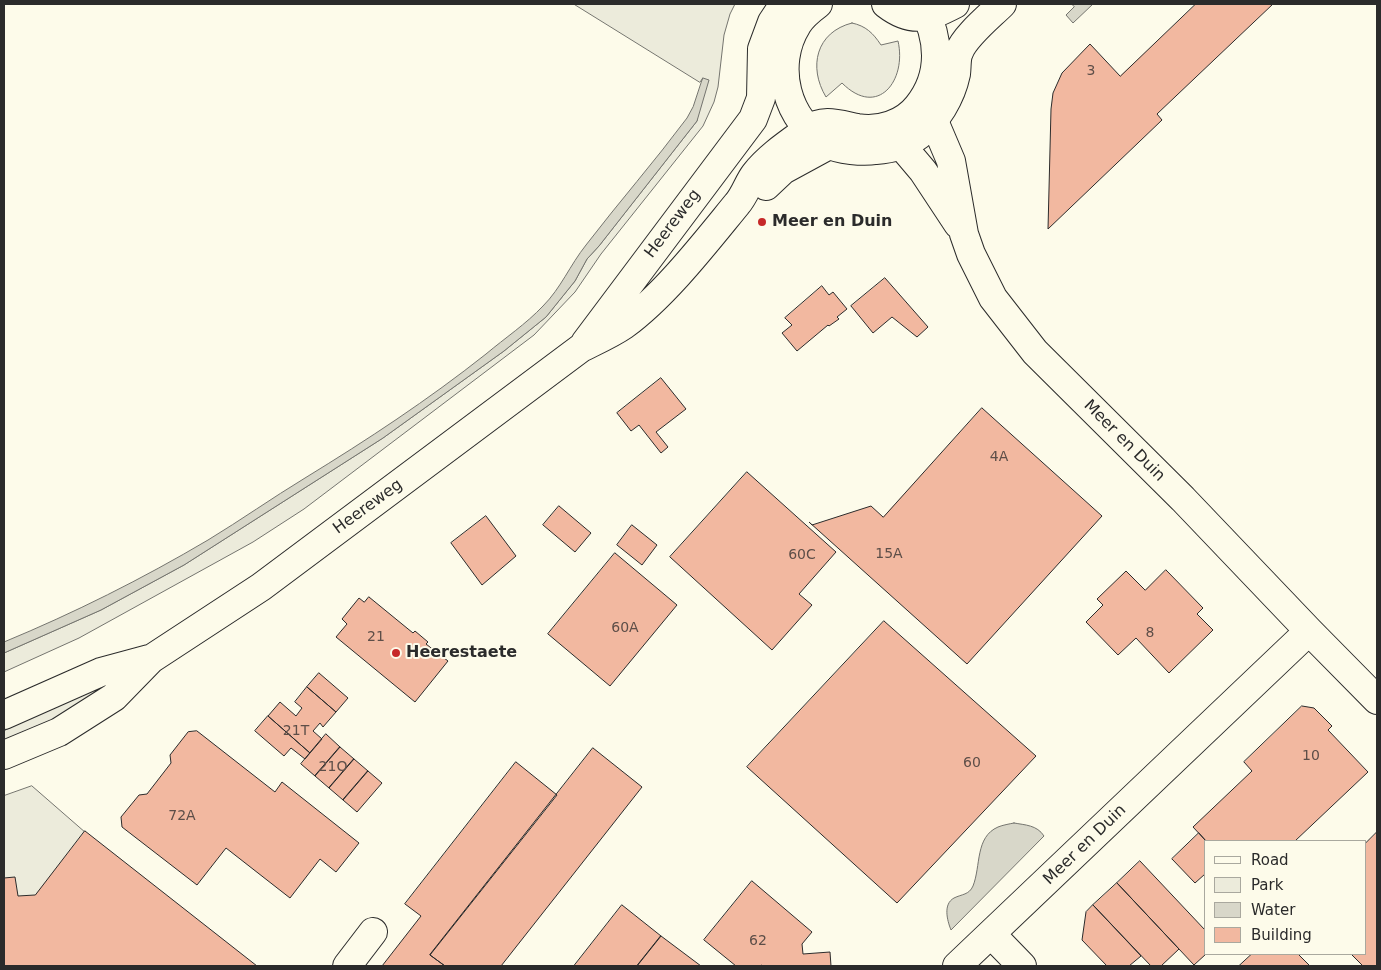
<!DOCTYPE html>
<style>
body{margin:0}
#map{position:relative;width:1381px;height:970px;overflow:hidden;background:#fdfbea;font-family:"DejaVu Sans",sans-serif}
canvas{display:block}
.frame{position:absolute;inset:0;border:5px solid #2b2b2b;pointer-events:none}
.legend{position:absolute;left:1204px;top:840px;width:162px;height:115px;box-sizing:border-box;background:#fdfbea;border:1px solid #a9a89e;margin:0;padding:6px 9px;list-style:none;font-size:15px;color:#2b2b2b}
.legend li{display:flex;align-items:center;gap:10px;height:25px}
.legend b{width:25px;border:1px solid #a9a89e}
</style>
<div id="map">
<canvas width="1381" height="970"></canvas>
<div class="frame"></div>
<ul class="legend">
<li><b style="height:6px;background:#fdfbea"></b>Road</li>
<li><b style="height:14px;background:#ecebdb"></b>Park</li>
<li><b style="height:14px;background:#d8d7c9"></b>Water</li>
<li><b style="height:14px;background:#f2b8a0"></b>Building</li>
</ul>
</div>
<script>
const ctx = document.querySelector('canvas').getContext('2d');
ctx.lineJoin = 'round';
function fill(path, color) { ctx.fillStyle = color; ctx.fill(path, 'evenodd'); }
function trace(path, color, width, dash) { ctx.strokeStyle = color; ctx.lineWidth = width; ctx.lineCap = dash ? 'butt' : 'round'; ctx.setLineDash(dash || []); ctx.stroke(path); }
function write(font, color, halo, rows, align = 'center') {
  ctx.font = font + ' "DejaVu Sans",sans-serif'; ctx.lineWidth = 4; ctx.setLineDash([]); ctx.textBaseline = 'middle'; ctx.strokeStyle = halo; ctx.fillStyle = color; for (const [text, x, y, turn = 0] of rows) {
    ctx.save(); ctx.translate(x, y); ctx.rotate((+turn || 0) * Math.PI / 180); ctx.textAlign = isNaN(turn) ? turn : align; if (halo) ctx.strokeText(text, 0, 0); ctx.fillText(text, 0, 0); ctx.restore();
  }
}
const green = new Path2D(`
 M574,4h161l-5,10 -6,21 -6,52 -4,15 -11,24 -102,128 -26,38 -41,43 -230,174 -51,33 -174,96 -75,34v-19l97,-43 83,-45 199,-127 121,-87 42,-34 29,-36 12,-22 12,-13 98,-125 6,-43 -3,4z
 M852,23c14,3 21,10 29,22l17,-4c9,39 -20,78 -56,42l-16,14c-18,-30 -10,-65 26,-74z
 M106,680l6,9 -108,59v-17l19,-12z
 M32,786l54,47 -72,89 -4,-44 -6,1v-83z`);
fill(green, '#ecebdb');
trace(green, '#74746e', 1);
const water = new Path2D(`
 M1072,4h21l-20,19 -7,-8 8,-8z
 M703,78l6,2 -12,41 -98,125 -12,13 -12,22 -29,36 -42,34 -121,87 -199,127 -83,45 -97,43v-11c70,-29 138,-63 204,-102 33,-20 64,-42 97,-62 62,-38 123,-78 181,-124 19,-16 40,-30 57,-48 18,-18 27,-41 43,-61 33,-43 69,-84 101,-127l6,-11z
 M1014,823c11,2 23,2 30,13l-93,94c-4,-10 -8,-26 3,-32 8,-4 15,-3 19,-12 8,-20 2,-49 25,-59 5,-2 11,-3 16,-4z`);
fill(water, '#d8d7c9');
trace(water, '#74746e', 1);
const building = new Path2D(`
 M1196,4h77l-116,110 5,6 -114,109 3,-120 2,-16 9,-20 28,-29 30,32z
 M885,278l43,49 -11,10 -25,-20 -19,16 -22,-27z
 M822,286l7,9 4,-3 14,17 -10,8 2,2 -10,7 -1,-1 -31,26 -15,-18 10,-8 -7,-7z
 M661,378l25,31 -30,23 12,15 -7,6 -22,-28 -8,6 -14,-18z
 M982,408l120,108 -135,148 -158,-142 3,3 59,-19 12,11z
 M747,472l89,80 -37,42 13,11 -40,45 -102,-93z
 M559,506l32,27 -16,19 -32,-27z
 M486,516l30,40 -34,29 -31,-42z
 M632,525l25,20 -15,20 -25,-20z
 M615,553l62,52 -67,81 -62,-52z
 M1166,570l37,38 -6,6 16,16 -44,43 -33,-35 -18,17 -32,-33 17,-17 -6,-6 29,-28 19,19z
 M369,597l44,36 2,-2 13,11 -2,2 22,17 -33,41 -79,-65 11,-13 -5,-5 17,-21 5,4z
 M884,621l152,135 -139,147 -150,-136z
 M319,673l29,25 -12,14 -29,-25z
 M307,687l29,25 -13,15 -3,-4 -7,8 9,8 -12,14 -42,-37 12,-14 16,14 6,-8 -7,-6z
 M1302,706l12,2 18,18 -4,4 40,42 -73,69h-89l-13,-14 59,-56 -8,-9z
 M268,716l42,37 -5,6 -14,-11 -7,8 -29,-25z
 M197,731l78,61 7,-10 77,61 -23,29 -16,-13 -30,39 -64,-50 -29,37 -75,-58 -1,-10 18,-22 8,-1 24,-31 -1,-8 18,-23z
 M326,734l14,13 -25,29 -14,-12z
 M340,747l14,12 -25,29 -14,-12z
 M593,748l49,39 -141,179h-56l-15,-11z
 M354,759l14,12 -25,29 -14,-12z
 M516,762l41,33 -127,160 15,11h-63l39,-50 -16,-12z
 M368,771l14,12 -25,29 -14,-12z
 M85,831l172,135h-253v-88l11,-1 3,19 17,-1z
 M1377,832v134h-14l-12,-12h14v-110z
 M1199,833l7,8h-1v33l-10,9 -23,-24z
 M1140,861l65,69 1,24 -12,11 -77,-82z
 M752,881l60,51 -10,12 1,10 27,-2 1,14h-68l-2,-1 -1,1h-24l-32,-26z
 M1117,883l62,66 -18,17h-10l-58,-61z
 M622,905l39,31 -24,30h-63z
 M1093,905l48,51 -12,10h-22l-25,-26 4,-28z
 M661,936l40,30h-64z
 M1252,954h46l12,12h-71z`);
fill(building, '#f2b8a0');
trace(building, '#2b2b2b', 1);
const minor = new Path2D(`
 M934,121l17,40 13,73 7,20 22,44 42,54 148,147 126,132 68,69
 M901,145l22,26 35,53
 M991,934l31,32
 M347,966l26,-34
 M957,966l352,-335`);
const major = new Path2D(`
 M818,4c-8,6 -16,12 -21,21 -25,40 -11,97 31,119 11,6 35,8 48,6 15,-1 31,-6 43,-15 18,-15 32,-37 37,-61 1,-7 0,-16 3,-22 6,-16 31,-36 43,-48
 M886,4c26,20 42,14 69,0
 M766,186l17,-16 46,-25
 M585,343l168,-224 8,-21 1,-49 10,-27 12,-18
 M4,715l97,-43 48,-13
 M4,755l55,-23 55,-35 37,-38 110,-72 320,-239c14,-7 30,-14 43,-23 41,-30 81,-82 113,-121 8,-9 11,-21 18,-30 13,-17 34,-31 52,-44 16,-12 31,-6 50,-2 22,4 47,-4 61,-22 25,-31 22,-69 3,-102`);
trace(minor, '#2b2b2b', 30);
trace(major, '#2b2b2b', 30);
trace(minor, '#fdfbea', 28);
trace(major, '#fdfbea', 28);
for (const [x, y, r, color] of [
 [762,222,5,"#c62828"],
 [396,653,5,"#c62828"]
]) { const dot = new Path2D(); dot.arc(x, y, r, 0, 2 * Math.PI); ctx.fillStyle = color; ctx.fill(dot); trace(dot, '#fdfbea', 2); }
write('14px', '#5d4e48', null, [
 ["3",1091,71],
 ["4A",999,457],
 ["15A",889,554],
 ["60C",802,555],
 ["60A",625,628],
 ["8",1150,633],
 ["21",376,637],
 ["21T",296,731],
 ["10",1311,756],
 ["60",972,763],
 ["21O",333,767],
 ["72A",182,816],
 ["62",758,941]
]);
write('bold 16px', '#2b2b2b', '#fdfbea', [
 ["Meer en Duin",772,222],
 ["Heerestaete",406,653]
], 'left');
write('16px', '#2b2b2b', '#fdfbea', [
 ["Heereweg",673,224,-53],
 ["Meer en Duin",1124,441,45],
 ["Heereweg",368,507,-36],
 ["Meer en Duin",1085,845,-44]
]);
</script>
